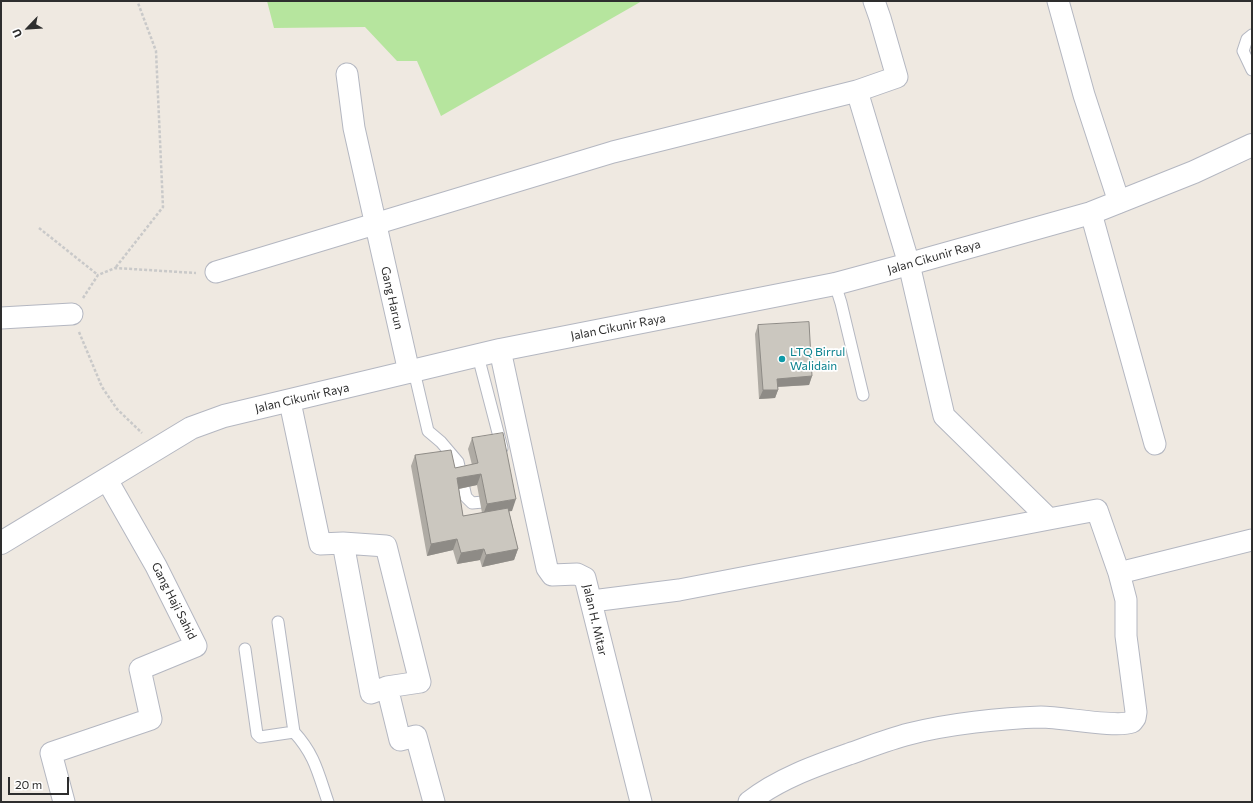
<!DOCTYPE html>
<style>
body{margin:0}
#map{position:relative;width:1253px;height:803px;overflow:hidden;background:#efe9e1;font-family:Commissioner,sans-serif}
canvas{display:block}
.frame{position:absolute;inset:0;border:2px solid #2e2e2e;pointer-events:none}
.north{position:absolute;left:8px;top:8px;width:40px;height:40px;-webkit-text-stroke:3px #fff;paint-order:stroke;rotate:245deg;font-size:11px;font-weight:700;line-height:16px;text-align:center;color:#2e2e2e}
.north::after{content:'';display:block;margin:auto;width:14px;height:18px;background:#2e2e2e;clip-path:polygon(50% 0,100% 100%,50% 72%,0 100%)}
.scale{position:absolute;left:8px;top:777px;width:61px;height:18px;box-sizing:border-box;border:2px solid #2e2e2e;border-top:0;padding-left:5px;font-size:12px;line-height:14px;white-space:nowrap;color:#2e2e2e;-webkit-text-stroke:3px #fff;paint-order:stroke}
</style>
<div id="map">
<canvas width="1253" height="803"></canvas>
<div class="frame"></div>
<div class="north">U</div>
<div class="scale">20 m</div>
</div>
<script>
const ctx = document.querySelector('canvas').getContext('2d');
ctx.lineJoin = 'round';
function fill(path, color) { ctx.fillStyle = color; ctx.fill(path, 'evenodd'); }
function trace(path, color, width, dash) { ctx.strokeStyle = color; ctx.lineWidth = width; ctx.lineCap = dash ? 'butt' : 'round'; ctx.setLineDash(dash || []); ctx.stroke(path); }
function write(font, color, halo, rows, align = 'center') {
  ctx.font = font + ' Commissioner,sans-serif'; ctx.lineWidth = 3.5; ctx.setLineDash([]); ctx.textBaseline = 'middle'; ctx.strokeStyle = halo; ctx.fillStyle = color; for (const [text, x, y, turn = 0] of rows) {
    ctx.save(); ctx.translate(x, y); ctx.rotate((+turn || 0) * Math.PI / 180); ctx.textAlign = isNaN(turn) ? turn : align; if (halo) ctx.strokeText(text, 0, 0); ctx.fillText(text, 0, 0); ctx.restore();
  }
}
fill(new Path2D(`
 M267,1h375l-201,115 -24,-55h-20l-32,-34 -91,1z`), '#b6e59e');
const lane = new Path2D(`
 M1252,35l-5,4 -4,12 9,19
 M835,284l6,19 22,92
 M478,356l24,92
 M414,371l14,60 13,11 17,20 8,35 6,6 22,-2
 M278,622l16,110c21,23 24,41 34,70
 M245,649l12,85 3,3 34,-5`);
const street = new Path2D(`
 M1058,1l26,94 35,107
 M347,74l7,54 55,244
 M857,91l52,173 35,152 105,103 48,-9 22,63 133,-33
 M1091,213l64,231
 M216,272l397,-120 244,-61 40,-14 -17,-59 -6,-17
 M1,318l71,-4
 M500,350l47,218 5,7 25,-1 8,4 56,224
 M290,402l30,142 23,-1 28,150 16,-6 13,53 16,-4 18,66
 M343,543l43,3 34,136 -33,5
 M592,601l87,-11 370,-71
 M64,802l-13,-49 100,-34 -11,-50 56,-23 -40,-80 -49,-86
 M749,802c29,-23 66,-36 100,-48 20,-7 40,-15 60,-20 38,-10 93,-16 132,-17 22,0 74,11 91,5l3,-4 1,-6 -10,-76v-36l-7,-27`);
const secondary = new Path2D(`
 M1,543l190,-115 33,-12 276,-66 335,-66 74,-20 182,-51 103,-41 58,-27`);
trace(lane, '#b4b7c1', 13);
trace(street, '#b4b7c1', 23);
trace(secondary, '#b4b7c1', 24);
trace(new Path2D(`
 M39,228l59,47
 M116,267l47,-60 -7,-156 -18,-48 1,-2
 M83,298l15,-23 17,-7 81,5
 M79,332l23,55 15,22 25,24`), '#c9c9c9', 2.5, [3, 2]);
trace(lane, '#fff', 11);
trace(street, '#fff', 21);
trace(secondary, '#fff', 22);
fill(new Path2D(`
 M758,325l54,51 -3,9 -31,2v3l-3,8 -16,1 -4,-65z
 M472,438l40,73h-3l9,38 -4,11 -32,7 -2,-7 -23,4 -4,-14 -26,6 -16,-90 4,-11 40,13 17,-3 -4,-16zM477,485l5,28 -19,3 -4,-27z`), '#afaba4');
fill(new Path2D(`
 M812,376l-3,9 -35,2 3,-8z
 M763,390h15l-3,8 -16,1z
 M481,474l-4,11 -24,5 4,-12z
 M516,499l-4,12 -29,4 4,-11z
 M457,539l-4,11 -26,6 4,-12z
 M484,549l-4,11 -23,4 4,-11z
 M518,549l-4,11 -32,7 4,-12z`), '#8e8b86');
const building = new Path2D(`
 M809,322l3,54 -35,3 1,11h-15l-5,-65z
 M503,433l13,66 -29,5 -6,-30 -24,4 6,38 45,-8 10,41 -32,6 -2,-6 -23,4 -4,-14 -26,5 -16,-89 36,-5 4,18 23,-5 -6,-25z`);
fill(building, '#cbc7bf');
trace(building, '#8e8b86', 1);
for (const [x, y, r, color] of [
 [782,359,4,"#0f9aa8"]
]) { const dot = new Path2D(); dot.arc(x, y, r, 0, 2 * Math.PI); ctx.fillStyle = color; ctx.fill(dot); trace(dot, '#fff', 1.5); }
write('12px', '#2e2e2e', '#fff', [
 ["Jalan Cikunir Raya",934,257,-16],
 ["Gang Harun",392,298,77],
 ["Jalan Cikunir Raya",618,327,-11],
 ["Jalan Cikunir Raya",302,398,-13],
 ["Gang Haji Sahid",174,601,63],
 ["Jalan H. Mitar",595,620,77]
]);
write('12px', '#0d838f', '#fff', [
 ["LTQ Birrul",790,352],
 ["Walidain",790,366]
], 'left');
</script>
